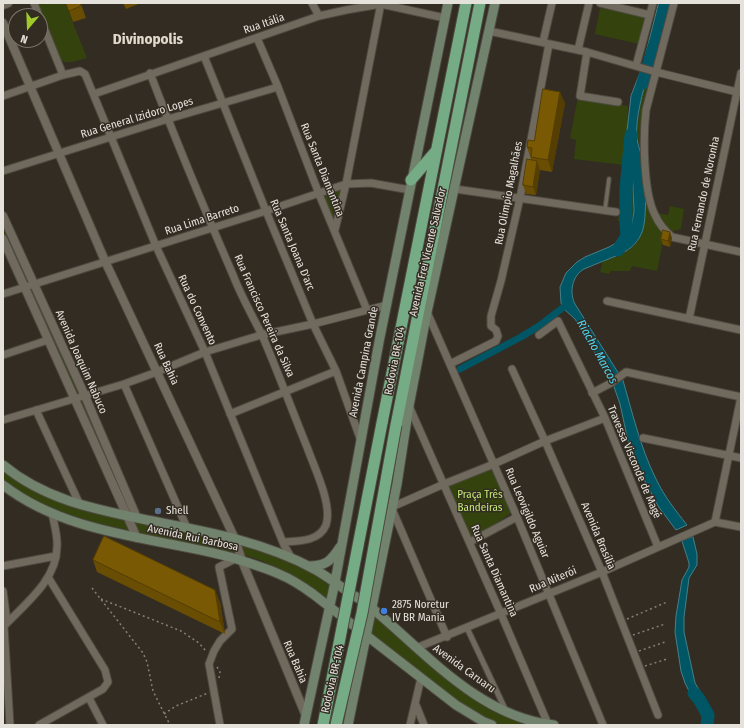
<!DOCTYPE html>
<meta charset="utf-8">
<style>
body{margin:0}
#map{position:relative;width:744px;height:728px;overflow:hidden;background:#322c22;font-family:"Fira Sans Condensed",sans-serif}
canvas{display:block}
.frame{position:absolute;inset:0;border:4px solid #e5e1db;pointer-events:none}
.north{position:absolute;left:8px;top:8px;width:40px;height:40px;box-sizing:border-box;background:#322c22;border:1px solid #7a746c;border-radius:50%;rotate:199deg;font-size:11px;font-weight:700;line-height:16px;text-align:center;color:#e5e1db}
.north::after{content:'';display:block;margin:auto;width:14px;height:18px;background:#a1c92a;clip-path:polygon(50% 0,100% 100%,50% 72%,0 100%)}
</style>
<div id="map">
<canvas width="744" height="728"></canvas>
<div class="frame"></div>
<div class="north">N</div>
</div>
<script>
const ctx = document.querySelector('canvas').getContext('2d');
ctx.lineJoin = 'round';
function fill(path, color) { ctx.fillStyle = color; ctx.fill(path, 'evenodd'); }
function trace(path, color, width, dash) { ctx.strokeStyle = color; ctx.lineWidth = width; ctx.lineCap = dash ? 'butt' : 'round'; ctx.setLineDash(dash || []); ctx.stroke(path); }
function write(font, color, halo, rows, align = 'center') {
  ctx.font = font + ' "Fira Sans Condensed",sans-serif'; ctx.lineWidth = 3; ctx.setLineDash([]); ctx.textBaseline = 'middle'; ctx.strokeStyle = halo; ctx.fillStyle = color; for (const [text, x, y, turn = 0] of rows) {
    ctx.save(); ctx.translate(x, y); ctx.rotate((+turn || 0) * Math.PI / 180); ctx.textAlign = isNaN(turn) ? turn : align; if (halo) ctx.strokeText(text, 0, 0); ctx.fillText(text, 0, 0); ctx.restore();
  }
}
fill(new Path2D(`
 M37,3h28l22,55c-9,2 -18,7 -26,2z
 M600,8l46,9 -7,27 -44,-10z
 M648,72l3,2 -9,38 -1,18 9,82 18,3 2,-9 14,3 -3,20 -11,3 -6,4 -7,35 -25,-5 -2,5h-19l-2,3 -9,-2 3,-11c12,-4 26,-8 34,-19 13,-16 8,-62 6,-82 -2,-8 -5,-16 -5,-24 -1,-22 5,-43 10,-64z
 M578,97l50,9 -1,38 5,22 1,45 -1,12 -14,-2 6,-56 -50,-6 2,-19 -6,-2z
 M342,188l-10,34 -10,-27z
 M3,219l30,64 -9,3 -21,-49z
 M33,286l51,110 -8,2 -50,-110z
 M84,398l52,119 -9,-2 -50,-115z
 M3,467l21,16 102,35 4,12c-44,-8 -90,-23 -127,-49z
 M494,467l17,46 -39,27 -28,-53z
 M132,518l101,22 4,13 -100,-21z
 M238,541l35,11 60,30 -4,18c-26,-21 -55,-37 -88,-46z
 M373,613l98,80 73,32h-49l-32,-19 -94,-72z`), '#34430e');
const water = new Path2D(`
 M659,3h11l-14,58 -11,-3z
 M641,71l7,1c-5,21 -13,45 -11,67 1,7 4,13 5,20 3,17 6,58 0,73 -3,8 -9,15 -16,19 -9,5 -20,9 -30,13 -4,2 -8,3 -12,5 -12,7 -15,23 -9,35l44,70 -8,6 -36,-61 -11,-10 -3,-6 -1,-16 6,-14 11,-11 8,-5 24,-10 14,-8 6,-6 3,-10 2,-12 -2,-45 -4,-22 -1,-13 4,-35z
 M622,377c10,34 18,70 34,102 8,17 20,32 31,46l-11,5 -18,-24 -21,-40 -9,-25 -8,-37 -7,-20z
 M693,537l4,17v11l-8,13 -5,39v15l11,51 13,21 -9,5 -4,-6 -10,-20 -4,-12 -6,-39 1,-16 6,-36 7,-13v-4l-7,-22z`);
fill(water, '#005665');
trace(water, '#458088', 1);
trace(new Path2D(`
 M460,369l61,-32 18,-11 30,-23`), '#005665', 7);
trace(new Path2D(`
 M643,83l12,-39
 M618,250l9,-14 -1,-13v-35l5,-53
 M694,693l5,6 9,16 -1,10`), '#005665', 13);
const service = new Path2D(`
 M605,210l4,-31`);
const pedestrian = new Path2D(`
 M467,628l39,83`);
const minor = new Path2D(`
 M34,3l5,13
 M312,3l7,13
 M600,3l50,12
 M674,3l-28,107c-3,26 -3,82 9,105 4,9 10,16 17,22l69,15
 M40,18l23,57
 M489,31l98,21 69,20 81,20
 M257,38l21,49 41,107 48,116
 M543,42l9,-39
 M578,50l11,-47
 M587,52l-7,44 38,6
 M204,56l62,155 47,113 23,47 25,70
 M636,66l17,-63
 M150,73c26,68 54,135 83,202 8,21 19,40 29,60 16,37 30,75 45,112 7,20 26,58 19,78 -7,17 -28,16 -43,17
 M94,94l225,-78 27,-6 35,-6 64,14
 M3,96l60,-21 17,-4 5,3 71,172 49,106 79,193 7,12
 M3,171l165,-52 110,-32
 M455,189l161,23
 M335,230l11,-46 35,-181
 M3,294l263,-83 80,-27 25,-1 39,7
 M607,301l134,29
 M427,312l90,205 86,208
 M689,319l52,-246
 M539,335l19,-14 47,97 53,129
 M3,355l45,-15
 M450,364l46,-23 2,-5 -2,-6 -5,-4v-10l10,-35 19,-83 29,-154
 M512,369l33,72 57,131 56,143
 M124,384l63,144
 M592,393l19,-10 15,-11 115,25
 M409,406l92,208 47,110
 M36,410l44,95
 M230,414l106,-43
 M3,420l121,-36 33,-12 48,-20 56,-17 52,-11 74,-19
 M643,438l98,20
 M392,507l52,-23 50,-20 51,-23 60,-23
 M392,509l55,128
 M715,522l26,-125
 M470,542l47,-25
 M3,566l53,-10
 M3,591l4,31
 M4,626l6,99
 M3,627c21,-22 54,-47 54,-80 1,-11 -3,-23 -5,-34
 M416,648l186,-76 113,-50 26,5
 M89,698l14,27
 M416,705l8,20
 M39,725l64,-36 5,-7 -3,-12 -57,-93
 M220,725l-11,-61 5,-13 6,-10 12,-12 -13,-62 16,-8
 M410,725l11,-47`);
const tertiary = new Path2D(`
 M3,5l5,-2
 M3,23l102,238 130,278 7,22 64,155
 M3,216l82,180 52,122
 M3,239l134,299`);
const secondary = new Path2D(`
 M3,465c42,35 92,44 144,55 56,11 116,21 167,49 11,6 22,14 33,22 9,6 18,11 26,18 54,45 107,108 181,116
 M3,485c65,50 151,52 227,72 16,5 33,10 49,17 12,5 23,12 34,20l143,111 28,17 8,3
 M309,566c17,0 22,-5 31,-19
 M304,725l31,-143 44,-240 69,-339
 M348,725l49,-241 12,-78 18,-94 68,-309`);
const trunk = new Path2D(`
 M411,180l25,-29
 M382,423l84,-420
 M396,425l84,-422`);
trace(service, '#4e4a41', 5.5);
trace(pedestrian, '#4e4a41', 7);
trace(minor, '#4e4a41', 9);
trace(tertiary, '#4e4a41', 10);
trace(secondary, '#4e4a41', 11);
trace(trunk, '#4e4a41', 13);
trace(new Path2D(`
 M92,588l51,65 4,9 6,29 17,34
 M101,599l80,32 18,12 7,8
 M627,619l40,-17
 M633,635l32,-11
 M639,651l26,-9
 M645,666l22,-7
 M217,667l3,5 -1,6
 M164,714l12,-8 32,-13`), '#858078', 1.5, [2, 3]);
trace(service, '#706a5e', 3.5);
trace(pedestrian, '#706a5e', 5);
trace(minor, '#706a5e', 7);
trace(tertiary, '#706a5e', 8);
trace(secondary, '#72836d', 9);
trace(trunk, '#76ac85', 11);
const trunkBridge = new Path2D(`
 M323,725l59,-302
 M336,725l26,-112 34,-188`);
trace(trunkBridge, '#4e4a41', 13, []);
trace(trunkBridge, '#76ac85', 11);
fill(new Path2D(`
 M66,3h19l-4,1 5,14 -13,4z
 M123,3h18l-15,6z
 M565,103l-13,69 -12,-2 -4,25 -10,-1 -3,-9 9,-25 -1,-1 -4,-12 7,-6z
 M672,238l-2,9 -7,-2 -2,-6z
 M93,560l127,42 5,32 -128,-62z`), '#684d03');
fill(new Path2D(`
 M560,92l5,11 -13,69 -4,-12z
 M537,161l3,9 -4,25 -3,-8z
 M670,232l2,6 -2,9 -2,-6z
 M215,590l5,12 5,32 -5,-12z`), '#553e03');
const building = new Path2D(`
 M66,3h14l1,3 -12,5z
 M543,89l17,3 -12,68 -17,-3 1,-9 -5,-1 1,-7 6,1z
 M527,159l10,2 -4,26 -10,-2z
 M663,230l7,2 -2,9 -7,-2z
 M104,536l111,54 5,32 -127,-62z`);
fill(building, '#795904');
trace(building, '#553e03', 1);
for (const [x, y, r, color] of [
 [158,511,4,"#5c6f8a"],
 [384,611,4,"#3f7fe0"]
]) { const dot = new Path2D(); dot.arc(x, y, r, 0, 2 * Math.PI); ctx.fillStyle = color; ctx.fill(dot); trace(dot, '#322c22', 1.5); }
write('11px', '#e5e1db', '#322c22', [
 ["Rua Itália",264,24,-19],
 ["Rua General Izidoro Lopes",137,118,-17],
 ["Rua Santa Diamantina",322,170,68],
 ["Rua Olimpio Magalhães",509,193,-79],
 ["Rua Fernando de Noronha",704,194,-78],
 ["Rua Lima Barreto",202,220,-18],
 ["Rua Santa Joana D'arc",292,245,67],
 ["Avenida Frei Vicente Salvador",428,252,-77],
 ["Rua do Convento",197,310,65],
 ["Rua Francisco Pereira da Silva",264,316,66],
 ["Rodovia BR-104",395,361,-79],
 ["Avenida Joaquim Nabuco",81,362,66],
 ["Avenida Campina Grande",364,362,-79],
 ["Rua Bahia",166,364,65],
 ["Travessa Visconde de Magé",634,462,67],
 ["Rua Leovigildo Aguiar",527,513,67],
 ["Avenida Brasília",598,536,67],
 ["Avenida Rui Barbosa",193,538,12],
 ["Rua Santa Diamantina",494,571,66],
 ["Rua Niterói",553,580,-23],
 ["Rua Bahia",295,662,67],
 ["Avenida Caruaru",464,669,36],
 ["Rodovia BR-104",333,679,-77]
]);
write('11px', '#c2e871', '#322c22', [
 ["Praça Três",480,495],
 ["Bandeiras",480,508]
]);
write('11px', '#e5e1db', '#322c22', [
 ["Shell",166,511],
 ["2875 Noretur",392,605],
 ["IV BR Mania",392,618]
], 'left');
write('italic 12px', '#50d7f5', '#322c22', [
 ["Riacho Marcos",597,352,61]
]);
write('bold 15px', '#e0d9cc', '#322c22', [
 ["Divinopolis",148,40]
]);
</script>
